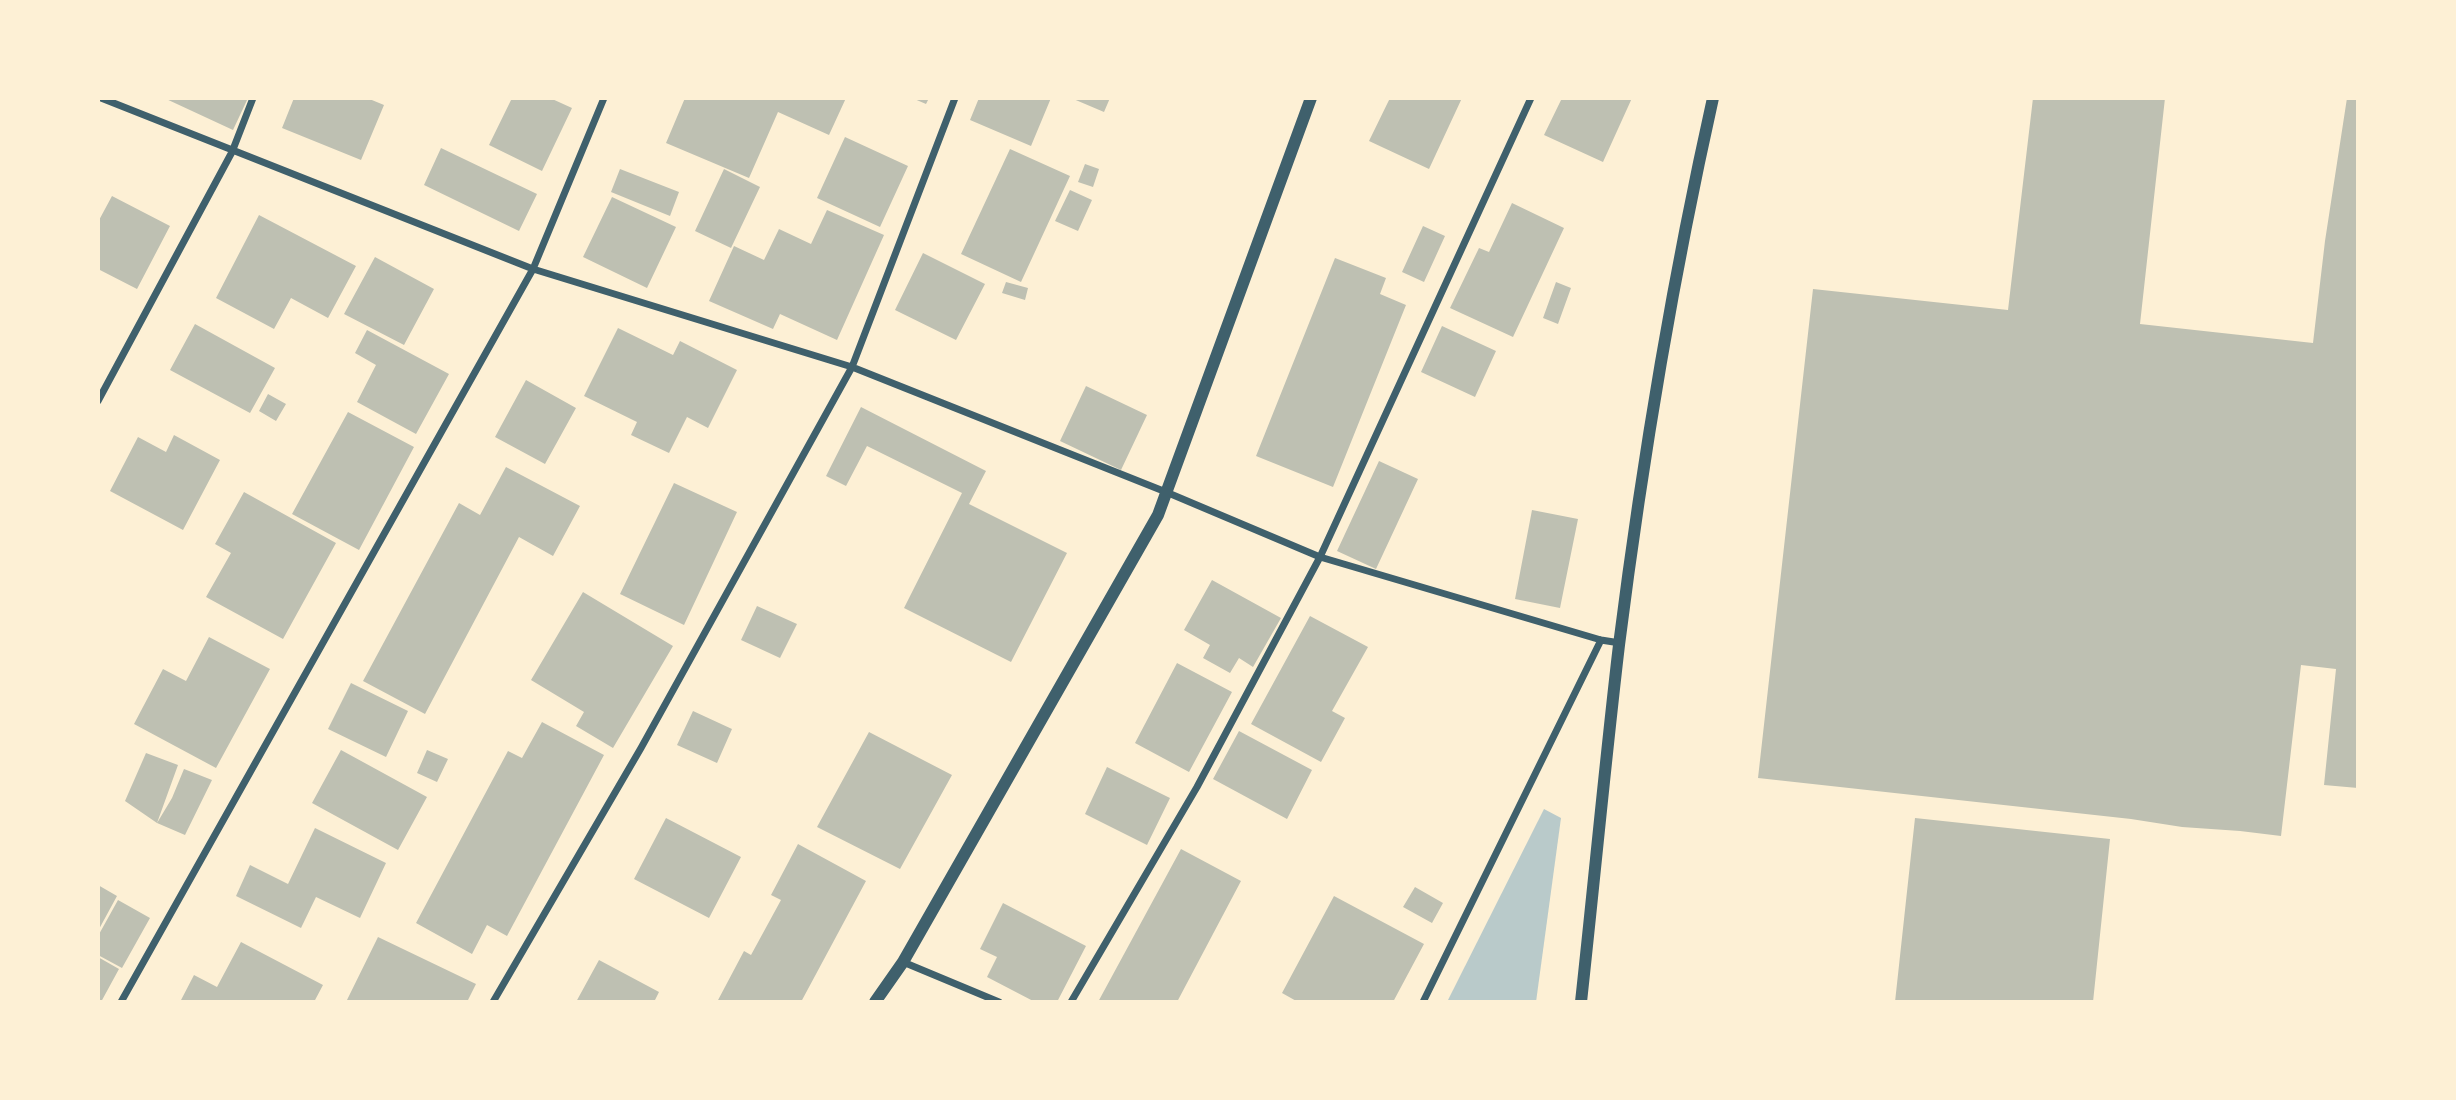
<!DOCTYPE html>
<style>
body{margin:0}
#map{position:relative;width:2456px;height:1100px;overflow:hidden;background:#fdf0d5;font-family:Montserrat,sans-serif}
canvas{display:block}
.frame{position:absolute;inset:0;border:100px solid #fdf0d5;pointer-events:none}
</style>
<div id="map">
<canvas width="2456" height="1100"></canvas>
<div class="frame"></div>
</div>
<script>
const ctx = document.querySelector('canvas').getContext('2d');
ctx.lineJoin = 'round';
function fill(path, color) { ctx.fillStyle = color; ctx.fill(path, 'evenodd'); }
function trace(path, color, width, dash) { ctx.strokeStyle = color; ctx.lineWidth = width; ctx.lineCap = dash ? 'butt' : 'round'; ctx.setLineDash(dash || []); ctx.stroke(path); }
fill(new Path2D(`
 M1544,809l17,9 -25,184h-89z`), '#b9caca');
fill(new Path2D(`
 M164,98h84l-15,32z
 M294,98h73l17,7 -23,55 -79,-32z
 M512,98h38l22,10 -30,63 -53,-26z
 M685,98h161l-17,37 -51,-23 -29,66 -83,-35z
 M912,98h17l-3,6z
 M979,98h72l-20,48 -61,-26z
 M1071,98h39l-6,14z
 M1390,98h72l-33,71 -60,-28z
 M1562,98h70l-29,64 -59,-27z
 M2033,98h132l-25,226 173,19 12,-102 22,-143h11v690l-34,-3 12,-116 -35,-4 -20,171 -41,-5 -58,-4 -51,-8 -373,-41 55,-489 195,21z
 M845,137l63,29 -28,61 -63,-29z
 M441,148l96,46 -18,37 -95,-46z
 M1010,149l60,27 -49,106 -60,-28z
 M1085,164l14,5 -6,18 -15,-5z
 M620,169l59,23 -9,24 -59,-24z
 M724,169l36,18 -29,61 -36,-17z
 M1070,190l22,10 -14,31 -23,-10z
 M112,196l58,30 -33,63 -39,-20v-47z
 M612,197l64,30 -29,61 -64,-31z
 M1512,203l52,25 -51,109 -63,-29 29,-60 10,4z
 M827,210l57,25 -47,105 -57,-26 -7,15 -64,-28 25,-55 30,14 15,-31 32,15z
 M259,215l97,51 -28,52 -37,-20 -17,31 -58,-31z
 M1423,226l22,10 -21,46 -22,-10z
 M923,253l62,31 -29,56 -61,-30z
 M375,257l59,32 -30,56 -60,-31z
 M1335,258l51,20 -6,16 26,11 -73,182 -77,-31z
 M1006,282l22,6 -3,12 -23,-7z
 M1556,282l15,6 -13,36 -15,-6z
 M195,324l80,44 -25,45 -80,-43z
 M1442,326l54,25 -21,46 -54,-25z
 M618,328l55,27 7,-14 57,29 -29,58 -21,-11 -18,36 -38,-18 6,-13 -53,-26z
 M367,330l82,44 -33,60 -59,-32 19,-37 -21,-12z
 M526,380l50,28 -31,56 -50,-27z
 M1086,386l61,29 -26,55 -61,-29z
 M268,394l18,10 -10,17 -17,-10z
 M861,407l125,64 -17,33 98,49 -56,109 -107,-54 58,-115 -95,-47 -21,40 -20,-10z
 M348,412l66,35 -55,103 -67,-36z
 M174,435l46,25 -37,70 -73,-39 28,-54 28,15z
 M1379,461l39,18 -42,90 -39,-18z
 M506,467l74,39 -27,50 -34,-19 -94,177 -62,-33 96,-178 21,12z
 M674,483l63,29 -53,113 -64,-31z
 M244,492l92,51 -53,96 -77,-42 25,-44 -16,-9z
 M1532,510l46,9 -18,89 -45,-9z
 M1212,580l69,38 -28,49 -14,-9 -9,15 -27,-15 7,-13 -26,-15z
 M583,592l90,54 -60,102 -37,-22 8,-14 -53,-32z
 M757,606l40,18 -17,34 -39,-18z
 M1310,616l58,31 -36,64 13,7 -24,44 -70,-38z
 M209,637l61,32 -54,99 -82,-44 29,-55 23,12z
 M1177,663l55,29 -43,80 -54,-29z
 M351,683l57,28 -22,46 -58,-28z
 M693,711l39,18 -15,34 -40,-18z
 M542,722l62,33 -97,181 -20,-11 -15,29 -56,-31 92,-172 14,7z
 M1239,731l73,39 -25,49 -74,-40z
 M869,732l83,43 -52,94 -83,-42z
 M341,750l86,47 -29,53 -86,-47z
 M427,750l21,9 -11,23 -20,-9z
 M146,753l32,12 -21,58 15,-25 12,-29 28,11 -27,55 -28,-12 -32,-22z
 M1107,767l63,31 -23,47 -62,-31z
 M666,818l75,39 -32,61 -75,-39z
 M1915,818l195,21 -17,163h-198z
 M315,828l71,35 -26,55 -44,-21 -15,31 -65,-32 14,-31 38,19z
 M798,844l68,37 -65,121h-84l27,-51 7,4 30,-55 -10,-5z
 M1181,849l60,32 -64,121h-79z
 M98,885l19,11 -19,35z
 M1415,887l28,16 -11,20 -29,-16z
 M1334,896l90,48 -31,58h-95l-16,-9z
 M118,900l32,18 -28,50 -24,-13v-19z
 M1003,903l83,43 -29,56h-22l-48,-25 10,-20 -17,-8z
 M378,937l98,47 -9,18h-121z
 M241,942l82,43 -9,17h-134l14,-27 23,12z
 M98,957l21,12 -18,33h-3z
 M599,960l60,32 -5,10h-78z`), '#bec0b2');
trace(new Path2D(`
 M101,98l432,171 319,98 314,125 154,65 281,83 19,3
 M98,401l134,-249 21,-54
 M903,962l96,40
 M121,1002l412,-733 71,-171
 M493,1002l148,-254 211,-381 103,-269
 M1071,1002l126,-215 123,-230 211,-459
 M1423,1002l178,-362`), '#3f606c', 7);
trace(new Path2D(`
 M875,1002l28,-40 255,-447 153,-417
 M1581,1002c13,-119 24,-238 38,-357 23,-182 54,-368 94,-547`), '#3f606c', 12);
</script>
